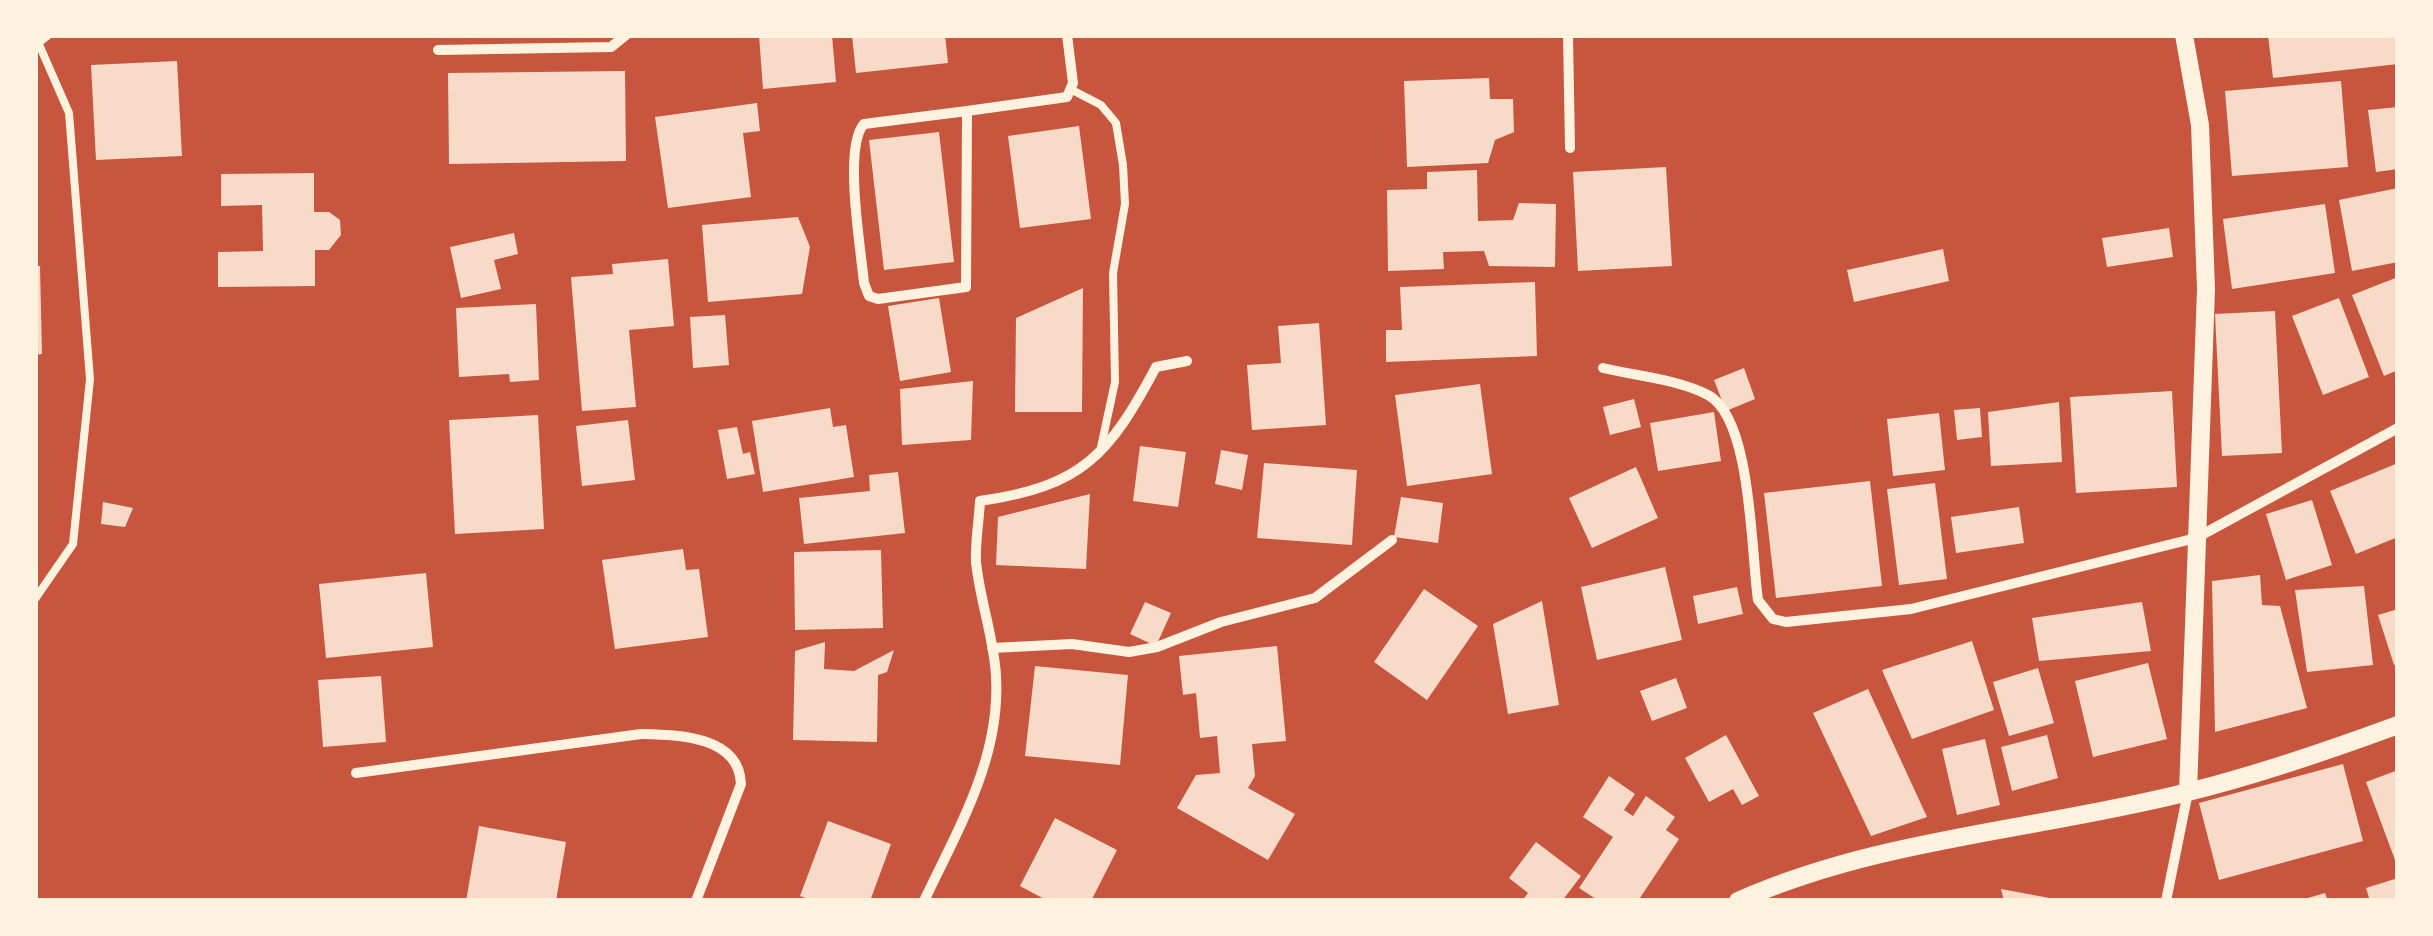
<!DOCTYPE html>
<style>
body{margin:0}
#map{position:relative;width:2433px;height:936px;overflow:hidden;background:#c8553d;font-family:"Archivo Narrow",sans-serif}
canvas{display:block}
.frame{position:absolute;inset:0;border:38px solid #fff3e0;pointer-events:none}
</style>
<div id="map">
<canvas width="2433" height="936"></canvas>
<div class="frame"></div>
</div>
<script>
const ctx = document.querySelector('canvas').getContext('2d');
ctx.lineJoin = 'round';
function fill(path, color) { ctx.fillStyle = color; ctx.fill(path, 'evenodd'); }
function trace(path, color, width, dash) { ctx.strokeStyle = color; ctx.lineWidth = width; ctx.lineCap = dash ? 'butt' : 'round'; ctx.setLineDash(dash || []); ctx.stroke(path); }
fill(new Path2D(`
 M759,35h73l4,47 -73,7z
 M852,35h93l3,28 -92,10z
 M2268,35h130v29l-125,14z
 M177,61l5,95 -86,4 -5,-95z
 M625,71l1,90 -177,3 -1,-91z
 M1489,78l1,21h23l1,33 -19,8 -7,23 -81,4 -3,-86z
 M2341,81l7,86 -116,9 -7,-85z
 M757,103l3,28 -17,2 8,64 -83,11 -13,-91z
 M2398,107v62l-22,3 -8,-62z
 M1079,126l12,93 -71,9 -12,-92z
 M939,132l15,130 -70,8 -15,-130z
 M1666,167l6,99 -94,5 -5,-99z
 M1477,170l1,51 35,-1 6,-17 37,1 -1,63 -66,-1 -5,-15 -41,1 1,17 -56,2 -1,-81 40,-1v-17z
 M314,173v39h15l11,8 1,15 -12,15h-14v36l-97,1v-35l45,-1 -1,-46 -41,1v-32z
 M2398,188v74l-46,9 -13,-71z
 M2325,204l10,69 -103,16 -9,-70z
 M798,217l12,30 -8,47 -94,8 -6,-77z
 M2169,228l4,29 -66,10 -5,-29z
 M514,233l4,21 -24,6 7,29 -40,9 -11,-51z
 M1943,249l6,32 -95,21 -7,-32z
 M668,259l6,67 -45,4 7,77 -54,4 -11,-134 42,-3 -1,-10z
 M35,266h5l2,88 -7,1z
 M2398,277v93l-14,6 -32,-81z
 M1535,282l2,74 -151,6v-32h16l-2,-43z
 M1083,288l-1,124h-67l1,-94z
 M939,298l12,74 -51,9 -12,-75z
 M2339,298l30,79 -46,18 -31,-79z
 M536,304l3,76 -29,2 -1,-8 -50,3 -3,-69z
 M2275,311l7,142 -60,3 -7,-142z
 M725,315l4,50 -36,3 -3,-51z
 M1319,323l7,102 -74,5 -5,-65 34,-2 -3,-37z
 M1744,368l11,31 -29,12 -12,-31z
 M973,381l-2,59 -69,5 -2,-56z
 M1480,384l12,90 -85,12 -12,-91z
 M2172,391l5,96 -101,6 -6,-96z
 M1634,399l7,28 -31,8 -7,-28z
 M2059,402l3,60 -71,4 -3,-54z
 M830,408l3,19 13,-2 8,52 -91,15 -11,-71z
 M1980,408l2,29 -25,3 -3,-30z
 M1714,412l7,49 -63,10 -8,-48z
 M1939,413l6,57 -52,6 -6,-57z
 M538,415l6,114 -89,5 -6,-114z
 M628,420l7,60 -53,6 -6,-60z
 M737,427l6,27 7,-2 5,22 -28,5 -9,-49z
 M1140,446l46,6 -8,55 -45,-6z
 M1221,450l27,5 -6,35 -27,-6z
 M1264,463l93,7 -5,75 -95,-7z
 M2398,463v74l-42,17 -26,-63z
 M1636,467l22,51 -66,30 -23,-50z
 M898,472l7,61 -101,11 -5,-46 71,-7 -1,-16z
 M1870,481l12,105 -106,12 -12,-105z
 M1935,483l12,96 -48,6 -12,-96z
 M1090,494l-4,75 -90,-4 2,-48z
 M1401,497l42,6 -5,40 -44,-6z
 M2312,500l20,65 -46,15 -20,-66z
 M103,502l30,6 -8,19 -24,-3z
 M2019,507l5,36 -68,10 -5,-36z
 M683,549l3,21 13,-1 9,68 -93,12 -13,-89z
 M881,550l2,78 -88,2 -1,-78z
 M1665,567l17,73 -85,20 -16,-73z
 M426,573l7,74 -107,11 -7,-74z
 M2260,575l2,30 18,1 27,102 -92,24 -3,-151z
 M2364,586l9,79 -66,7 -12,-82z
 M1737,587l6,27 -45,10 -5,-28z
 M1424,589l54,37 -51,74 -53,-38z
 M1542,601l17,104 -51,9 -15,-90z
 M1145,602l26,11 -15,33 -26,-12z
 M2142,602l9,49 -112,10 -7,-43z
 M2398,609v54l-4,2 -16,-50z
 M1972,641l22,69 -82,29 -30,-69z
 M825,642l-1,27 30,2 40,-21 -7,22 -9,3 -1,67 -84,-2 2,-89z
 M1277,646l9,95 -34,3 3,32 -7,12 47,26 -27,46 -91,-52 19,-33 24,-2 -3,-37 -17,2 -4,-45 -13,2 -4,-39z
 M2148,663l19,76 -74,18 -18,-76z
 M1035,666l93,9 -8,90 -95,-9z
 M2038,668l16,55 -45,13 -16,-54z
 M381,676l5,66 -63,5 -5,-67z
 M1676,678l11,30 -35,13 -12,-30z
 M1868,689l59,128 -56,19 -58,-123z
 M1726,735l33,61 -17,9 -9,-16 -24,13 -24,-44z
 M2047,735l11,43 -46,13 -11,-44z
 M1985,739l15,66 -43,10 -15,-66z
 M2343,764l20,77 -144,39 -20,-77z
 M2398,770v89l-3,1 -29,-78z
 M1609,776l26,18 -11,16 9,6 13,-20 29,21 -9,13 13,9 -41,62h-39l-20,-13 34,-51 -30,-20z
 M1055,818l62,32 -26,51h-43l-28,-15z
 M828,821l63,23 -21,57h-56l-14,-5z
 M479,826l87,16 -10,59h-90z
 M1536,842l45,34 -19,25h-40l6,-8 -19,-15z
 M2398,878v23h-28l-4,-13z
 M2001,889l54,10v2h-51z
 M2325,893l3,8h-27v-1z`), '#f7dbc8');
trace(new Path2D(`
 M1072,90l29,15 15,18 7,42 2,39 -12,69 2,109 -14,65
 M35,599l38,-55 17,-165 -21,-266 -31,-71`), '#fff3e0', 8);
trace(new Path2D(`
 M1568,35l2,113
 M35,44l12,-9
 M438,50l173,-3 15,-12
 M967,111l-103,13c-21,22 -3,126 0,159l5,13 9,3 88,-12 1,-176 100,-14 6,-14 -6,-48
 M1603,368c33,8 74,11 105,27 44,23 43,158 50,205l15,19 13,3 125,-13 285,-71 202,-110
 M992,648l80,-4 57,8 28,-5 64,-25 94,-24 77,-58
 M356,773l285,-39c38,1 98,2 100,50l-45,117
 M924,901c34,-72 77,-143 72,-225 -2,-38 -16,-75 -20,-114 -1,-19 3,-41 4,-61 103,-15 129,-46 176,-134l31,-6
 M2166,901l22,-109`), '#fff3e0', 10);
trace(new Path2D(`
 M2184,35l16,90 6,164 -18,503
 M1738,901c141,-63 301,-71 450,-109 70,-17 142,-42 210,-67`), '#fff3e0', 18);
</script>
